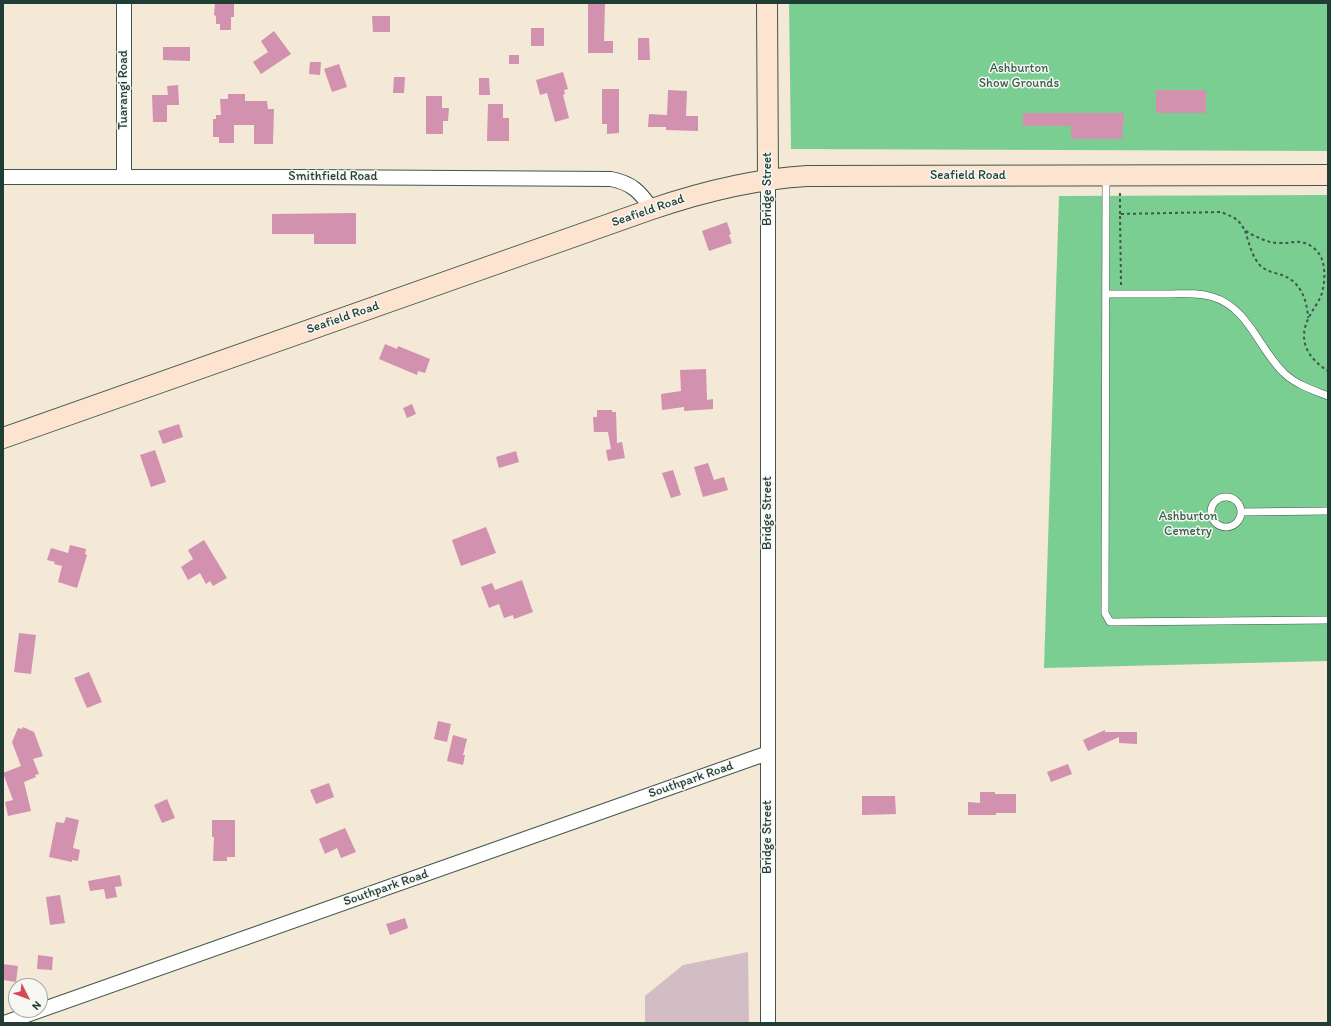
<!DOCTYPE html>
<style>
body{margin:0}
#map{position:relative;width:1331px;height:1026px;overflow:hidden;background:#f4e8d6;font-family:Itim,sans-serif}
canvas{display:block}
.frame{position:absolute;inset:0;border:4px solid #1f3d34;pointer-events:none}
.north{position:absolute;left:8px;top:978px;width:40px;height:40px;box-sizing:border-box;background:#f6f6f2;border:1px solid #a0aca6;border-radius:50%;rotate:132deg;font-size:11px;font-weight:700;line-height:16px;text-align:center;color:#1f3d34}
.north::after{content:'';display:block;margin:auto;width:14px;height:18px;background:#d1495b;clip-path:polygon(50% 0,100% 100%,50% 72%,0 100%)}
</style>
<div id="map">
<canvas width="1331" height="1026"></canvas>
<div class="frame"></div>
<div class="north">N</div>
</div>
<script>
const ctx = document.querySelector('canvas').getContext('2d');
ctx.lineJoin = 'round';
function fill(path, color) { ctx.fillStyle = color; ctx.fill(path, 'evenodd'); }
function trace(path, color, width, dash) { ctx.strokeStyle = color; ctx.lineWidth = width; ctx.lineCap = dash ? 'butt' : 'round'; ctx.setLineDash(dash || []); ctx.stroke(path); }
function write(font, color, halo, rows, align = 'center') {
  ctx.font = font + ' Itim,sans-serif'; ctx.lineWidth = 3; ctx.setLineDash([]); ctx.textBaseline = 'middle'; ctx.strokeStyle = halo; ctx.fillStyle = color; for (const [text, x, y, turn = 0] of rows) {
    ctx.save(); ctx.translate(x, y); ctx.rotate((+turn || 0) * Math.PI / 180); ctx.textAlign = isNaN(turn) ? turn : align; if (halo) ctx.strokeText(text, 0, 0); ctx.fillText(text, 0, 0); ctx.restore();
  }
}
fill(new Path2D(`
 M748,952l1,71h-104v-27l38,-31z`), '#d2bdc5');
fill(new Path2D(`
 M789,3h539v148l-537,-2z
 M1328,195v466l-284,7 15,-472z`), '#7bce91');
fill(new Path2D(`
 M215,3h19v14h-3v13h-11v-6h-4v-8l-2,-1z
 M588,3h17l-1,38h9v12h-25z
 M372,16h18v16h-17z
 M531,28h13v18h-13z
 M274,31l17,23 -30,20 -8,-12 15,-10 -7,-11z
 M638,38h11l1,22h-12z
 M163,47h27v14l-27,-1z
 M509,55h10v9h-10z
 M310,62h11l-1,13 -11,-1z
 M339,64l8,23 -15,5 -8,-23z
 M563,72l5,17 -4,1 1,4 -2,1 6,23 -14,4 -8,-29 -7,2 -4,-15z
 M394,77h11l-1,16h-11z
 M479,78h10l1,17h-11z
 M178,85l1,20h-12v17h-14l-1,-27h16l-1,-9z
 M602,89h17v44l-12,1v-10h-5z
 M668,90l19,1 -1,25h12v15l-32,-1v-3h-18l1,-13 18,1z
 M1156,90h50v23h-50z
 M228,94h17v7h22l1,8h6l-1,35h-19v-19h-20v18h-15v-6h-6v-18h3v-4h5l-1,-16h8z
 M426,96h16v12h7l-1,13h-5v13h-17z
 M488,104h15v14h6v23h-22z
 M1023,113h101v12h-2l1,14h-52v-13h-48z
 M356,213v31h-42v-10h-42v-20z
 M727,222l4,12 -2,1 3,8 -23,8 -7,-20z
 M385,344l12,5 1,-3 32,13 -5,14 -7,-2 -1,4 -38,-16z
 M706,369l1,31 6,-1v10l-29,2v-4l-22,3 -1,-16 20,-3 -1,-21z
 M412,404l4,10 -9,4 -4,-10z
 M597,410h15v2h4l1,31 5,-1 3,16 -17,3 -2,-11 5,-1 -3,-17h-14l-1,-15h4z
 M179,424l4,13 -20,7 -5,-13z
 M155,450l11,32 -15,5 -11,-32z
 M516,451l3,11 -20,6 -3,-11z
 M708,463l6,17 10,-3 4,13 -25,7 -9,-30z
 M673,470l8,25 -10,3 -9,-25z
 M486,527l10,26 -35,13 -9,-26z
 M204,540l23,38 -14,8 -3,-5 -4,3 -6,-11 -12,7 -7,-13 12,-8 -5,-9z
 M70,545l16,4 -1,5 2,1 -10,33 -19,-6 4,-16 -8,-2 1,-2 -8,-2 4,-12 17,5z
 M522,580l11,32 -19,7 -1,-4 -9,3 -5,-14 -10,4 -8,-21 11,-4 3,7z
 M19,633l17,2 -5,39 -17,-2z
 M89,672l13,30 -15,6 -13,-30z
 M438,721l13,3 -4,18 -13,-3z
 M23,727l11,5 9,24 -10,3 6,15 -4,1 1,2 -12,5 7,29 -23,5 -3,-14 8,-2 -10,-27 18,-7 -9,-24 6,-14 4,1z
 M1105,730v2h32v12l-18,-1v-6l-31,14 -5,-11z
 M453,735l14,4 -4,16h2l-2,10 -16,-4z
 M1068,764l4,10 -21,8 -4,-10z
 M329,783l5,14 -18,7 -6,-14z
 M980,792h15v2h21v19h-20v2h-28v-13l12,1z
 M862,796h33l1,18 -34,1z
 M167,799l8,19 -13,5 -8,-18z
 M66,817l13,3 -6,28 7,2 -2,11 -6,-1v2l-23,-5 7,-35 8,1z
 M212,820h23v37h-8v4h-14l1,-24h-2z
 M345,828l11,24 -15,6 -4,-10 -12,6 -6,-15z
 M120,875l2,11 -7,1 2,10 -11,2 -2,-10 -14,2 -2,-10z
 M60,895l5,28 -15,2 -4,-28z
 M405,918l3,10 -18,7 -4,-11z
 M38,955l15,2 -1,13 -15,-1z
 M3,964l15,2 -2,16 -13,-2z`), '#d191af');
const lane = new Path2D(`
 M1106,176l-1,437 5,9 218,-2
 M1106,294c20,0 41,0 61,0 15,0 31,-2 46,3 36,11 46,53 72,77 12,11 28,16 43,22
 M1211 512a15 15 0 1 1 30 0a15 15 0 1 1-30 0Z
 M1241,512l87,-1`);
const street = new Path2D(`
 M124,3v174
 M3,177h301l307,2c21,4 29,13 41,30
 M768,179v844
 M4,1023l764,-270`);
const secondary = new Path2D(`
 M767,3l1,176
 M3,438l649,-229c50,-17 102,-30 155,-33l521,-1`);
trace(lane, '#3f574c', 8);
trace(street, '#3f574c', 16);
trace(secondary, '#3f574c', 22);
trace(new Path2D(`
 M1120,214v-23
 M1245,231c4,11 7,28 17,36 6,5 14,6 20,8 19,7 25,25 26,43
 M1121,285l-1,-71 101,-2c7,3 14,5 19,11 2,2 3,5 5,7 4,4 11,6 16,9 6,2 11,4 18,4 13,1 19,-5 32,3 9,6 12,13 13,23 1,8 0,16 -2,24 -3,9 -9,16 -13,24 -12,24 -1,41 19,54`), '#3f574c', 2, [3, 3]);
trace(lane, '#fff', 7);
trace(street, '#fff', 14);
trace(secondary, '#fde4d1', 20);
write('13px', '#36614b', '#f6f6f2', [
 ["Ashburton",1019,69],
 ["Show Grounds",1019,84],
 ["Ashburton",1188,517],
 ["Cemetry",1188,532]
]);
write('13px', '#1f3d34', '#f6f6f2', [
 ["Tuarangi Road",124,90,-90],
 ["Seafield Road",968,176],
 ["Smithfield Road",333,177],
 ["Bridge Street",768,189,-90],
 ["Seafield Road",648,211,-19],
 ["Seafield Road",343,318,-19],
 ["Bridge Street",768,513,-90],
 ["Southpark Road",691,780,-19],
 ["Bridge Street",768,837,-90],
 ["Southpark Road",386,888,-19]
]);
</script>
